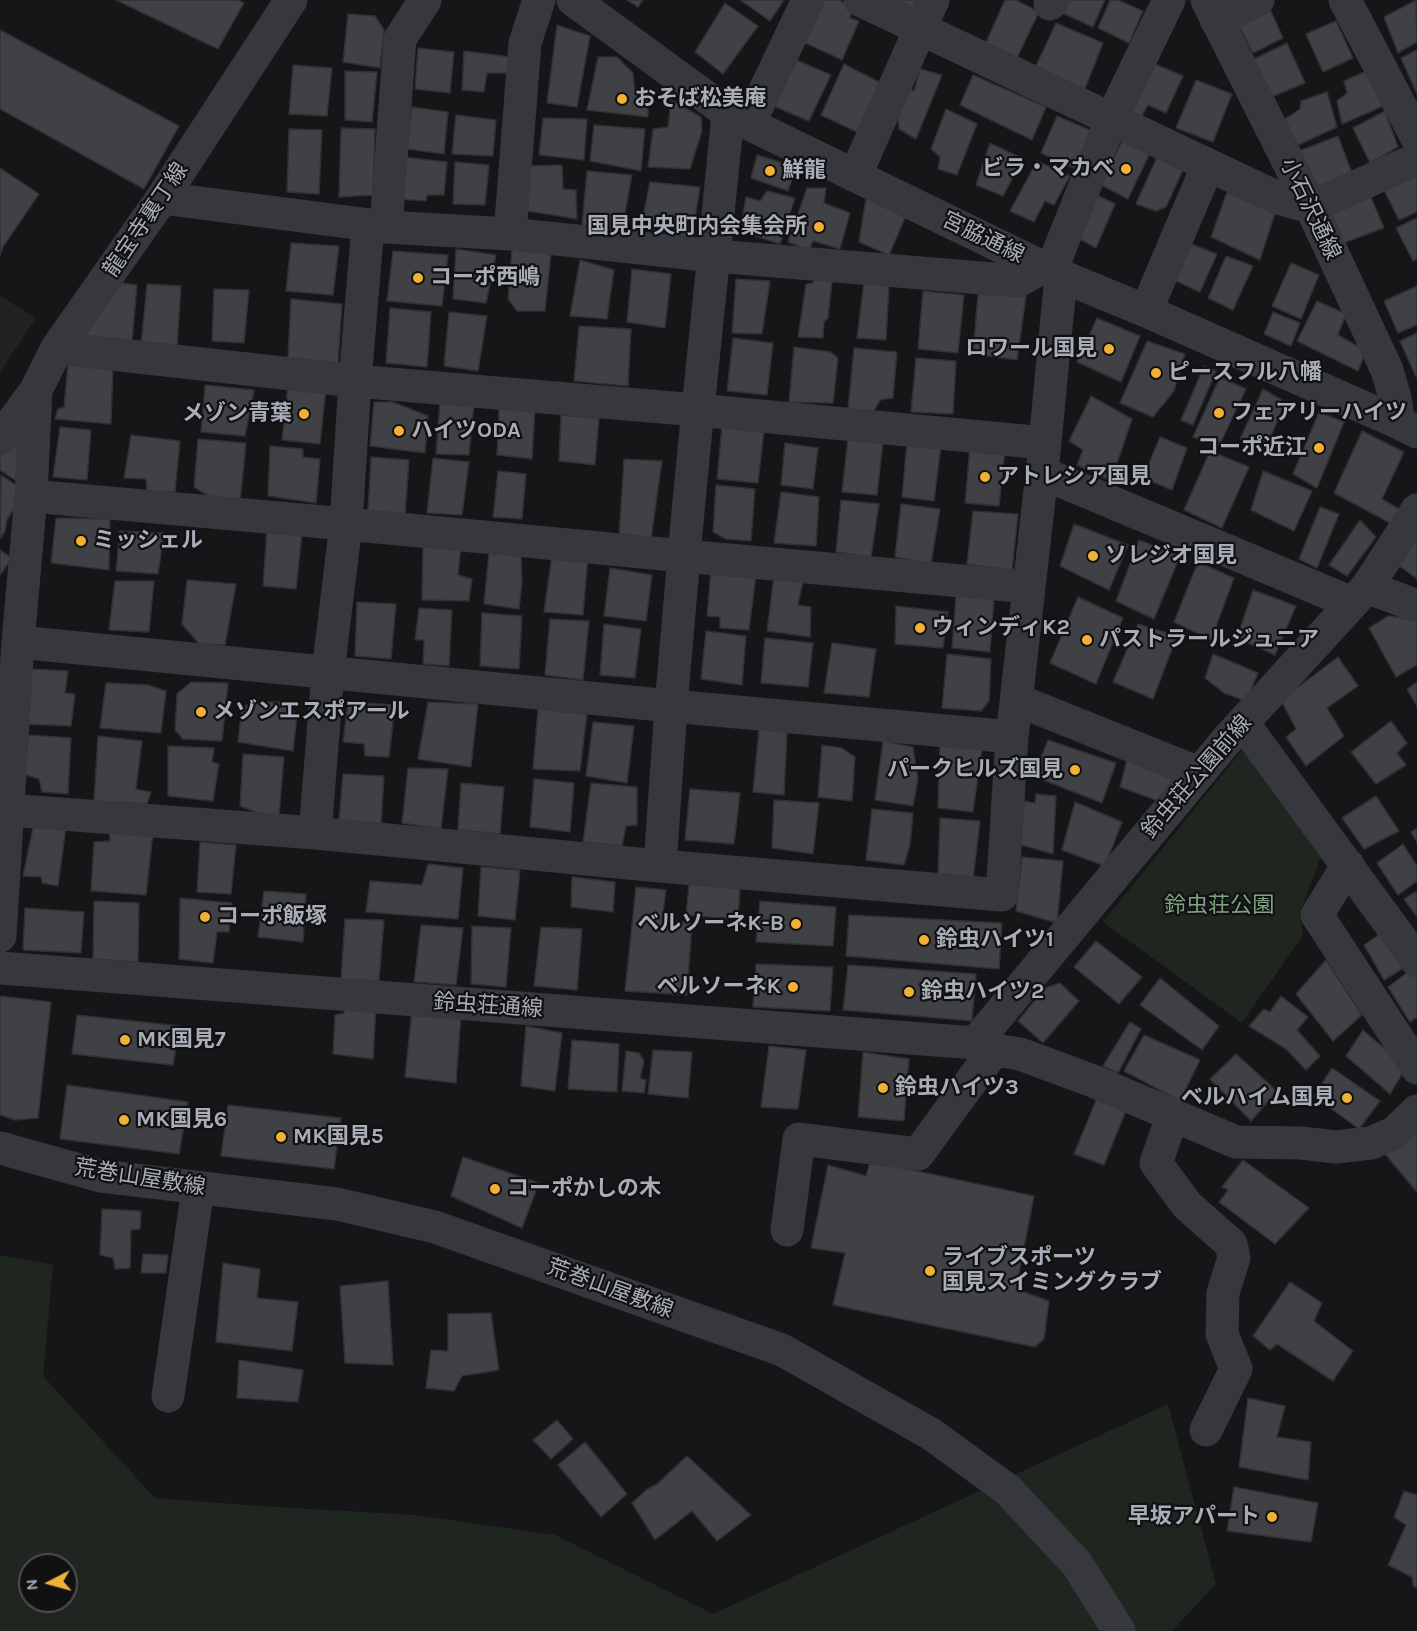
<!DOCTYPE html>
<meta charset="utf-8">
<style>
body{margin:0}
#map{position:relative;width:1417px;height:1631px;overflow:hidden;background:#161618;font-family:Karla,sans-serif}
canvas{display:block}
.north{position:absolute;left:18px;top:1553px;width:60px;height:60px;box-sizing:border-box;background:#111113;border:2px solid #4d4f55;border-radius:50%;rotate:264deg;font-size:16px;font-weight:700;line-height:24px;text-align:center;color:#a8adb8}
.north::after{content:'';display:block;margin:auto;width:21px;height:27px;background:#f2b134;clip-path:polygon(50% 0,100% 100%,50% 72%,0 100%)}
</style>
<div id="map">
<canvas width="1417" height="1631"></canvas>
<div class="north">N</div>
</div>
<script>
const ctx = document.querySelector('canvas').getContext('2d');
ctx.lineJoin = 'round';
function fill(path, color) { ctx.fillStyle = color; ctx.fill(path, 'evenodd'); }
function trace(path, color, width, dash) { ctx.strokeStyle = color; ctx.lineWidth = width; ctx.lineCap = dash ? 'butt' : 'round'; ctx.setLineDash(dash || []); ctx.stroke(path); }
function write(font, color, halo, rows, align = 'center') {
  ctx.font = font + ' Karla,"Noto Sans JP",sans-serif'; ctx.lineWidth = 4.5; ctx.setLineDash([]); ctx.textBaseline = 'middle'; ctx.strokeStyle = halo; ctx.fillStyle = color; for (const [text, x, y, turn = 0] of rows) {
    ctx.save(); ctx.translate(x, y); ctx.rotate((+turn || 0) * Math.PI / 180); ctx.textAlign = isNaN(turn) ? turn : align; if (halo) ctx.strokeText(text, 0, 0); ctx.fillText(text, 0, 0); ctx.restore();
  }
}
fill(new Path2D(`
 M0,296l36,22 -36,54z`), '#222225');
fill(new Path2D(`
 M1242,750l83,96 -25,67 3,22 -61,88 -139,-101z
 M0,1255l53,10 -10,111 112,122 104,8 156,9 140,20 158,79 455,-210 48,180 -44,47h-1172zM30,1565h36v36h-36z`), '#1e261f');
const building = new Path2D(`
 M116,0h122l6,3 -26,46z
 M627,0h16l-5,7z
 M740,0h44l-14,21z
 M821,0h18l14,8 -3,10 9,3 -17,39 -41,-19z
 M878,0h38l-6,15z
 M1005,0h11l23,12 -25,52 -30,-17z
 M1065,0h40l-12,27 -33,-15z
 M1110,0h8l25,11 -14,32 -31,-15z
 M1416,0l1,42 -19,11 -14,-36z
 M725,3l33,23 -35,48 -28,-22z
 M1270,9l13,29 -30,15 -15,-29z
 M348,14l27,2 9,14 -4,38 -37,-6z
 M1336,21l17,37 -30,14 -17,-38z
 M1056,23l47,20 -19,48 -49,-23z
 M557,25l33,11 -13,71 -30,-4z
 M0,30l179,96 -35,63 -144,-80z
 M1287,43l18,40 -34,14 -17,-38z
 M418,48l36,4 -4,41 -35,-4z
 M1417,50v44l-16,-36z
 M464,51l46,6 -3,16h-20l-3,19 -22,-2z
 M598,57h19l16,16 2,19 13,3v22l-61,-7z
 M794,59l37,16 -22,46 -38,-16z
 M1150,62l33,14 -17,37 -18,-8 -7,12 -12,-6z
 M844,64l37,19 -24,49 -36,-17z
 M293,65l39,3 -5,48 -38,-2z
 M920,69l22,6 -26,64 -17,-10 -1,-12 6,-32 10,6z
 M1369,70l19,34 -46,20 -5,-23 10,-8 -3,-12z
 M345,71l32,1 -5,50 -27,-2z
 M973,75l73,32 -14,33 -72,-35z
 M1196,80l36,14 -19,48 -37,-14z
 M1327,92l10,35 -41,19 -11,-27 15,-10 1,-8z
 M671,100l30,17 1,14 -12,38 -42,-2 5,-38 15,-2z
 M412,107l36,5 -4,42 -37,-5z
 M946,109l31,15 -20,51 -19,-6 2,-12 -9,-8z
 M1385,111l13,36 -28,16 -17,-35z
 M456,115l40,5 -3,36 -41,-2z
 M1057,116l35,15 -16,38 -35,-16z
 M543,118l44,1 -3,41 -45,-5z
 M594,125l51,4 -4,42 -51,-10z
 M341,128l34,1 -2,66 -34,2z
 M289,129l33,1 -3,64 -32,-2z
 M1338,136l14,37 -39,15 -14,-37z
 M1122,141l28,12 -22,46 -27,-14z
 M990,143l33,16 -20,37 -27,-11z
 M757,155l39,12 -8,24 -37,-13z
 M403,157l44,5 -3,33h-17l-1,6 -27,-2z
 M1157,157l26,13 -17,37 -10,4 -20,-7z
 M1037,161l33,15 -16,29 -9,-4 -11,21 -24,-11z
 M455,162l34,3 -4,40 -32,-1z
 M562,165l1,24 13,1 1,29 -55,-9 7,-44z
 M0,168l39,26 -36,53 -3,8z
 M587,171l45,4 -10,55 -40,-5z
 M1417,172v40l-18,8 -15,-30z
 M650,182l50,5 -8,51 -51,-11z
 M807,188h19l-2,15 26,10 -10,36 -27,-8 -4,9 -21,-8z
 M767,191l28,7 -15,46 -40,-13 6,-34 14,4z
 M1227,192l48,21 -15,47 -49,-23z
 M1093,193l22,11 -19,44 -22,-12z
 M1370,195l14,33 -41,15 -11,-30z
 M866,198l40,18 -17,39 -30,-13z
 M1417,218v41l-4,2 -17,-33z
 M291,243l48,3 -6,49 -47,-4z
 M1191,244l26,10 -17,38 -26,-12z
 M456,249l40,6 -10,48 -33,-4z
 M512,249l39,4 -6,58h-28l-9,-12z
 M393,251l55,4 -6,51 -55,-5z
 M1226,256l27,10 -20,44 -25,-12z
 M580,260l34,10 -7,49 -37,-3z
 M1291,263l28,12 -18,44 -29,-13z
 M632,269l39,5 -6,54 -38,-6z
 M814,272l19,1 -5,45 -4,4 -1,16 -25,-1 8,-53 7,-1z
 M736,279l34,2 -8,53 -30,-1z
 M115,282l22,3 -5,57 -51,-4z
 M864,282l25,5 -3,53 -29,-2z
 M147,284l34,2 -4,61 -36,-2z
 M1417,286v39l-19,8 -14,-32z
 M214,289l35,1 -5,53 -32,-2z
 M923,291l41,4 -6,58 -40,-4z
 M978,294l48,2 -9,64 -44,-6z
 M291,299l51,5 -4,59 -50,-5z
 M1317,301l29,13 -8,21 28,16 -8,20 -61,-30z
 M390,308l41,4 -4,55 -41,-4z
 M449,312l38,4 -9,55 -34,-5z
 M1273,312l27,11 -9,23 -27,-12z
 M1097,318l43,18 -19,46 -44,-20z
 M579,326l52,3 -3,57 -54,-5z
 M1417,333v43l-1,1 -16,-36z
 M733,338l40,5 -6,52 -40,-4z
 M1147,341l38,13 -11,37 -21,26 -33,-14z
 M794,347l37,5 7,6 -5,45 -44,-1z
 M854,348l43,4 -4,46 -13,2 -6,11 -26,-2z
 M916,358l40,3 -3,53 -42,-2z
 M68,364l45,2 -2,58 -56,-5 3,-10 6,-2z
 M1204,366l12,5 -23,54 -12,-5z
 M1220,377l26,12 -27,57 -26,-9z
 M205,385l49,5 -9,46 -44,-4z
 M288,385l38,4 -6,55 -38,-4z
 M1263,389l22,13 -20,49 -25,-12z
 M1091,396l41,23 -21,62 -34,-16 6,-15 -14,-9z
 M440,401l34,3 -5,51 -33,-1z
 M374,402h19l35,14 -3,37 -55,-7z
 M499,407h36l-3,52 -35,-4z
 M1319,412l25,10 -27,66 -24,-14z
 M561,415l38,3 -4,47 -36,-4z
 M722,426l42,5 -6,52 -41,-4z
 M60,427l31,3 -4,50 -34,-3z
 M1362,431l42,21 -22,47 17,10 -7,15 -58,-31z
 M27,432l-12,48 -15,-10v-17z
 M131,435l49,6 -5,51h-28l-1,-13 -22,-1z
 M1160,437l27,11 -15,42 -29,-12z
 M848,438l35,3 -6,54 -35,-3z
 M198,439l48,4 -6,60 -28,-5 -18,-11z
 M907,442l34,4 -7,55 -32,-4z
 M785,443l33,5 -5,41 -32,-4z
 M270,446l33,3v8l17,2 -4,44 -48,-7z
 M970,447l35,3 -6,56 -34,-3z
 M1210,451l39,16 -27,61 -38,-18z
 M371,457l38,3 -4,55 -37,-4z
 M433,458l36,4 -7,53 -35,-2z
 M624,459l38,2 -11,78 -32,-3z
 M498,471l28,3 -4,45 -29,-2z
 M1263,471l49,20 -18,40 -43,-21z
 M1,475l24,16 -18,29 -2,11 -5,8z
 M716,485l39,4 -4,52 -25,-2 -13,-7z
 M781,492l38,5 -3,49 -42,-3z
 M841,500l38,4 -8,53 -35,-5z
 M901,504l39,5 -9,55 -36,-7z
 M1320,507l19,7 -22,54 -18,-9z
 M973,511l45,3 -6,57 -45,-7z
 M56,518l54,1 -1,51 -58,-7z
 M1360,520l16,17 -29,39 -18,-11z
 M1074,524l54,21 -19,45 -49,-24z
 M267,530l35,3 -6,56 -33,-3z
 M120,531l44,2 -6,41 -42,-3z
 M1417,538v41l-20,-15z
 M1139,540l41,16 -26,63 -38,-18z
 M423,544l38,2 -3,29 14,4 -3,22 -47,-1z
 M0,550l12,8 -12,17z
 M489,552l32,4 1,27 -3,26 -35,-5z
 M552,555l36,2 -5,58 -39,-3z
 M1198,562l36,16 -23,62 -37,-18z
 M610,568l42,7 -6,46 -42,-5z
 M711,571l45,4 -7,55 -29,-2v-11l-13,-1z
 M774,576l30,1 -6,28 13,2 -1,30 -43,-6z
 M187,580l49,4 -11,61 -26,-1 -17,-20z
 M115,581h39l-5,51 -40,-2z
 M1253,590l43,16 -21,49 -38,-17z
 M956,596l38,2 -4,54 -38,-4z
 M1078,597l45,21 -27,66 -46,-21z
 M357,602l39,2 -5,55 -36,-3z
 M896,606l52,6 -5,36 -48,-4z
 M419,608l33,2 -3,56 -26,-2 1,-24h-9z
 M482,613l40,3 -3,53 -39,-3z
 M1388,616l29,4v45l-21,12 -27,-49z
 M550,619l39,2 -6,59 -38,-5z
 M604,624l37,5 -6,49 -35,-3z
 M1138,624l39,12 -24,63 -40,-17z
 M706,631l40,5 -4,49 -41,-6z
 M765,638l48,5 -5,44 -47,-4z
 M832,643l44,6 -7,48 -45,-4z
 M947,654l44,5 -2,42 -8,10 -39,-3z
 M1213,654l45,19 -12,28 -22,-8 -19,-15z
 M1338,657l20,29 -31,22 17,28 -38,30 -20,-29 10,-8 -15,-29z
 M31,669l37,2 -3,22 10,1 -4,32 -47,-2z
 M191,682l37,1 -6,58 -39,-2 -8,-9 2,-36z
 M1417,682v24l-10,-17z
 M106,683l42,2 18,6 -5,42 -61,-5z
 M253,702h33l11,13 -4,36 -55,-9 4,-34z
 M348,702l47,3 -6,52 -24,-1 -1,-12 -21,-2z
 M428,702l50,2 -7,63 -53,-8z
 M538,709l49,5 -7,57 -47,-2z
 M1391,721l16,22 -10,10 9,12 -30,19 -25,-32z
 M593,722l41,4 -7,57 -41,-7z
 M759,729l28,3 -3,63 -31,-3z
 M29,735l42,3 -3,56 -26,-2 -3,-13 -16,-5z
 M98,736l44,5 -6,48 15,3 -4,12 -53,-3z
 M1048,740l68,23 -14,40 -69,-27z
 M883,741l30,6 5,32 -5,27 -38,-6z
 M822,745l20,3 13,9 -3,44 -34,-4z
 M940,745l42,4 -9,63 -35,-4z
 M168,746l46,2 -2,14 7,2 -6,37 -45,-5z
 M243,754l41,3 -5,59 -21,-3 -18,-7z
 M1127,760l47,17 -10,26 -44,-16z
 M408,768l40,1 -7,60 -39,-6z
 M343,774l41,2 -3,48 -42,-3z
 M534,779l40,4 -4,49 -40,-5z
 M461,783l43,4 -4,47 -42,-4z
 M591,783l46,4v38l-11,1 -4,20 -39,-4z
 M690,789l50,4 -6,51 -49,-4z
 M1036,794l20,2 -3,58 -32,-9 3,-44 11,2z
 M1376,796l23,35 -35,18 -22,-31z
 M774,800l45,3 -6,51 -41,-6z
 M1075,802l47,20 -17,44 -43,-16z
 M872,809l41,4 -3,32 -6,20 -38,-5z
 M940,818l40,3 -7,59 -35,-4z
 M34,823l32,4 -8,59 -16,-3 -1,-6 -18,-1z
 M109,828l44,5 -7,62 -55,-4 3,-49 16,-1z
 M1417,828v14l-6,-10z
 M200,842l36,3 -5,49 -34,-2z
 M1403,844l14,22v15l-19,14 -21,-32z
 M1022,857l41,4 -6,62 -41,-12z
 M428,864l35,4 -5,51 -92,-7 4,-31 52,4z
 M481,867l39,3 -5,50 -37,-4z
 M572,877l43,5 -2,30 -42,-5z
 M689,884l51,4 -2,32 -52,-5z
 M636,887l30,3 -4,30 30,3 -5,72 -62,-4z
 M264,891l42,3 -3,48 -45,-5z
 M1417,891v26l-13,-18z
 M180,898l52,5 -3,29h-12l-4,31 -34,-4z
 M94,901l45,2 -1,59 -45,-3z
 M760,901l76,6 -3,39 -77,-4z
 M25,908l59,4 -3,41 -58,-3z
 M849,915l153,8 -3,46 -153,-13z
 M345,919l39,1 -5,61 -38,-1z
 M421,925l42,3 -7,57 -42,-3z
 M472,926l39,2 -5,59 -35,-3z
 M541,927l41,2 -5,61 -43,-4z
 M1383,932l22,35 -21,13 -20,-35z
 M1096,941l46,36 -23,27 -45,-37z
 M1326,960l36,55 -29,26 -37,-47z
 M756,964l77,3 -3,44 -77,-4z
 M848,965l128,9 -4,47 -129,-11z
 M1412,969l5,8v40l-7,5 -22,-35z
 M1160,978l59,48 -17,24 -62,-45z
 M1060,983l19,18 -36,42 -25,-22 27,-33z
 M0,996l51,6 -13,116 -23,2 -15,-5z
 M1281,996l27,21 -11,13 23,26 -14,14 -20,-21 -37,-23 15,-17 6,3z
 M346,1003l30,3 -3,53 -40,-5 2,-39 9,-2z
 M412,1010l49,5 -5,68 -51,-6z
 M77,1015l103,11 -7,39 -101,-11z
 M1130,1022l11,7 -23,44 -15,-7z
 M526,1026l36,7 -7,58 -34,-5z
 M1363,1030l43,37 -16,27 -44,-38z
 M1144,1035l56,25 -20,41 -56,-30z
 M572,1040l47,4 -2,48 -49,-3z
 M769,1046l37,4 -8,59 -37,-2z
 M653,1050l39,2 -4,46 -40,-4z
 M626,1051l13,2 5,8 -4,17 6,2 -2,13 -22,-2z
 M863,1052l46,7 -5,62 -46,-4z
 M1236,1054l41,37 -26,30 -41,-42z
 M1332,1068l48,33 -21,28 -45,-33z
 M67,1085l121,17 -9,52 -119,-15z
 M1097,1098l30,10 -23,57 -30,-11z
 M228,1105l113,13 -7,51 -113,-13z
 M1417,1125v65l-1,1 -31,-37z
 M463,1157l76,26 -17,45 -71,-32z
 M1243,1160l66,48 -34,36 -56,-42 9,-12 -6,-3z
 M870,1161l164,35 -18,93 33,12 -5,38 -9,8 -202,-42 12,-52 -34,-5 17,-83 38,11z
 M102,1209l39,2 -1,18 -9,1 -1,38 -15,1 -2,-11 -13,-3z
 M143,1254l25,1 -2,18h-25z
 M223,1263l37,6 -3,29 41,4 -6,49 -76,-9z
 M388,1281l5,84 -48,-2 -5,-77z
 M1290,1282l32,21 -8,18 39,30 -20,30 -56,-37 -7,6 -17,-14z
 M491,1313l8,57 -37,6 -8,15 -28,-3 5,-38 17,1v-37z
 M239,1360l64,10 -5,32 -61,-4z
 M1248,1398l37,8 -8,31 34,5 -3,38 -69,-13z
 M557,1420l16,19 -22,20 -18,-19z
 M585,1442l42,52 -26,23 -43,-52z
 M687,1456l64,59 -34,26 -25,-30 -37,29 -23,-37 14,-13 11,-6z
 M1234,1487l84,16 -7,39 -84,-11z
 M1404,1491l13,4v93l-4,-2 -1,-9 -24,-12 18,-40 -12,-8z`);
fill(building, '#404145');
trace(building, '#303034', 1.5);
trace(new Path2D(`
 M573,0l155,113 21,11 312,152 85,35 253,112 18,9
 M860,0l418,198 33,9 106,-48
 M1207,0l104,207 76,163 8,28 4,25
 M1345,0l72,138
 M1050,4l3,-4
 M1216,20l42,-20
 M728,113c-14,148 -31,295 -44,443l345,31
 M749,124l59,-124
 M855,176l78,-176
 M162,198l224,29 124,7 205,22 303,25 25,-14
 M386,227l14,-188 25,-39
 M510,234l15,-191 14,-43
 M1051,271l60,-151 58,-120
 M1146,311l62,-146
 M57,348l298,33 342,29 347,33
 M0,439l36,-49 21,-42 105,-150 129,-198
 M1042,473l310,130
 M31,496l315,28 338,32 -13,150 -11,160
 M1367,587l50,19
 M18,642l653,64 341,31
 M1017,700l182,73
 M1243,723l174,238
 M8,810l307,23 345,33 342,29 10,-158 30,-264 19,-197
 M315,833l13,-161 18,-148 9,-143 13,-156
 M1348,865l-31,50 100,153
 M0,936l18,-294 13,-146 5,-106
 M0,968l975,75 19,7 26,4 73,27 143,61 65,1 35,4 35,-4 23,-10 23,-22
 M975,1043l251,-302 141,-154 50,-77
 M1173,1114l-17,49 31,42 44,39 3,14 -11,35 -1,41 14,35 -30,61
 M0,1148l101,28 236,28 98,23 347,123 149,84 77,56 69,74 42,67
 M787,1230l12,-91 119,15 76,-104
 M168,1396l30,-208`), '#37383d', 33);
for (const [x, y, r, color] of [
 [622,99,6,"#f2b134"],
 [1126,169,6,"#f2b134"],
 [770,171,6,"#f2b134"],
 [819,227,6,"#f2b134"],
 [418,278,6,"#f2b134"],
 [1109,349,6,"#f2b134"],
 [1156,373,6,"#f2b134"],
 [1219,413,6,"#f2b134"],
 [304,414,6,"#f2b134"],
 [399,431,6,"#f2b134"],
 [1319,448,6,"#f2b134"],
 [985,477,6,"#f2b134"],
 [81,541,6,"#f2b134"],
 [1093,556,6,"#f2b134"],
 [920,628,6,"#f2b134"],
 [1087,640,6,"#f2b134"],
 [201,712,6,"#f2b134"],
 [1075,770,6,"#f2b134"],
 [205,917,6,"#f2b134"],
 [796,924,6,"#f2b134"],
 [924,940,6,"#f2b134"],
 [793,987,6,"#f2b134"],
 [909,992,6,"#f2b134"],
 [125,1040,6,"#f2b134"],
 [883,1088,6,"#f2b134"],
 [1347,1098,6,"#f2b134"],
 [124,1120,6,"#f2b134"],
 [281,1137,6,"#f2b134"],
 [495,1189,6,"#f2b134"],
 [930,1271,6,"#f2b134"],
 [1272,1517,6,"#f2b134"]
]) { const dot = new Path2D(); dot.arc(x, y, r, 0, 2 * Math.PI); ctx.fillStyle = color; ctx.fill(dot); trace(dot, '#111113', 2); }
write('bold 22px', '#a8adb8', '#111113', [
 ["おそば松美庵",634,99],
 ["ビラ・マカベ",1114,169,"right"],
 ["鮮龍",782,171],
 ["国見中央町内会集会所",807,227,"right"],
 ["コーポ西嶋",430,278],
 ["ロワール国見",1097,349,"right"],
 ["ピースフル八幡",1168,373],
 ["フェアリーハイツ",1231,413],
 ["メゾン青葉",292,414,"right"],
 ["ハイツODA",411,431],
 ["コーポ近江",1307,448,"right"],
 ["アトレシア国見",997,477],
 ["ミッシェル",93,541],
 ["ソレジオ国見",1105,556],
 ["ウィンディK2",932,628],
 ["パストラールジュニア",1099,640],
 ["メゾンエスポアール",213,712],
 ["パークヒルズ国見",1063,770,"right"],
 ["コーポ飯塚",217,917],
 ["ベルソーネK-B",784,924,"right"],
 ["鈴虫ハイツ1",936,940],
 ["ベルソーネK",781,987,"right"],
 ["鈴虫ハイツ2",921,992],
 ["MK国見7",137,1040],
 ["鈴虫ハイツ3",895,1088],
 ["ベルハイム国見",1335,1098,"right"],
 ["MK国見6",136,1120],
 ["MK国見5",293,1137],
 ["コーポかしの木",507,1189],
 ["ライブスポーツ",942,1258],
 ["国見スイミングクラブ",942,1283],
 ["早坂アパート",1260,1517,"right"]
], 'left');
write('22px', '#a8adb8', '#111113', [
 ["小石沢通線",1310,209,64],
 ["龍宝寺裏丁線",146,220,-56],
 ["宮脇通線",983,238,26],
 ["鈴虫荘公園前線",1197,777,-49],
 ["鈴虫荘通線",488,1006,4],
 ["荒巻山屋敷線",140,1178,9],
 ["荒巻山屋敷線",610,1289,20]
]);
write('22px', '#7fa381', '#111113', [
 ["鈴虫荘公園",1219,906]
]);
</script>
